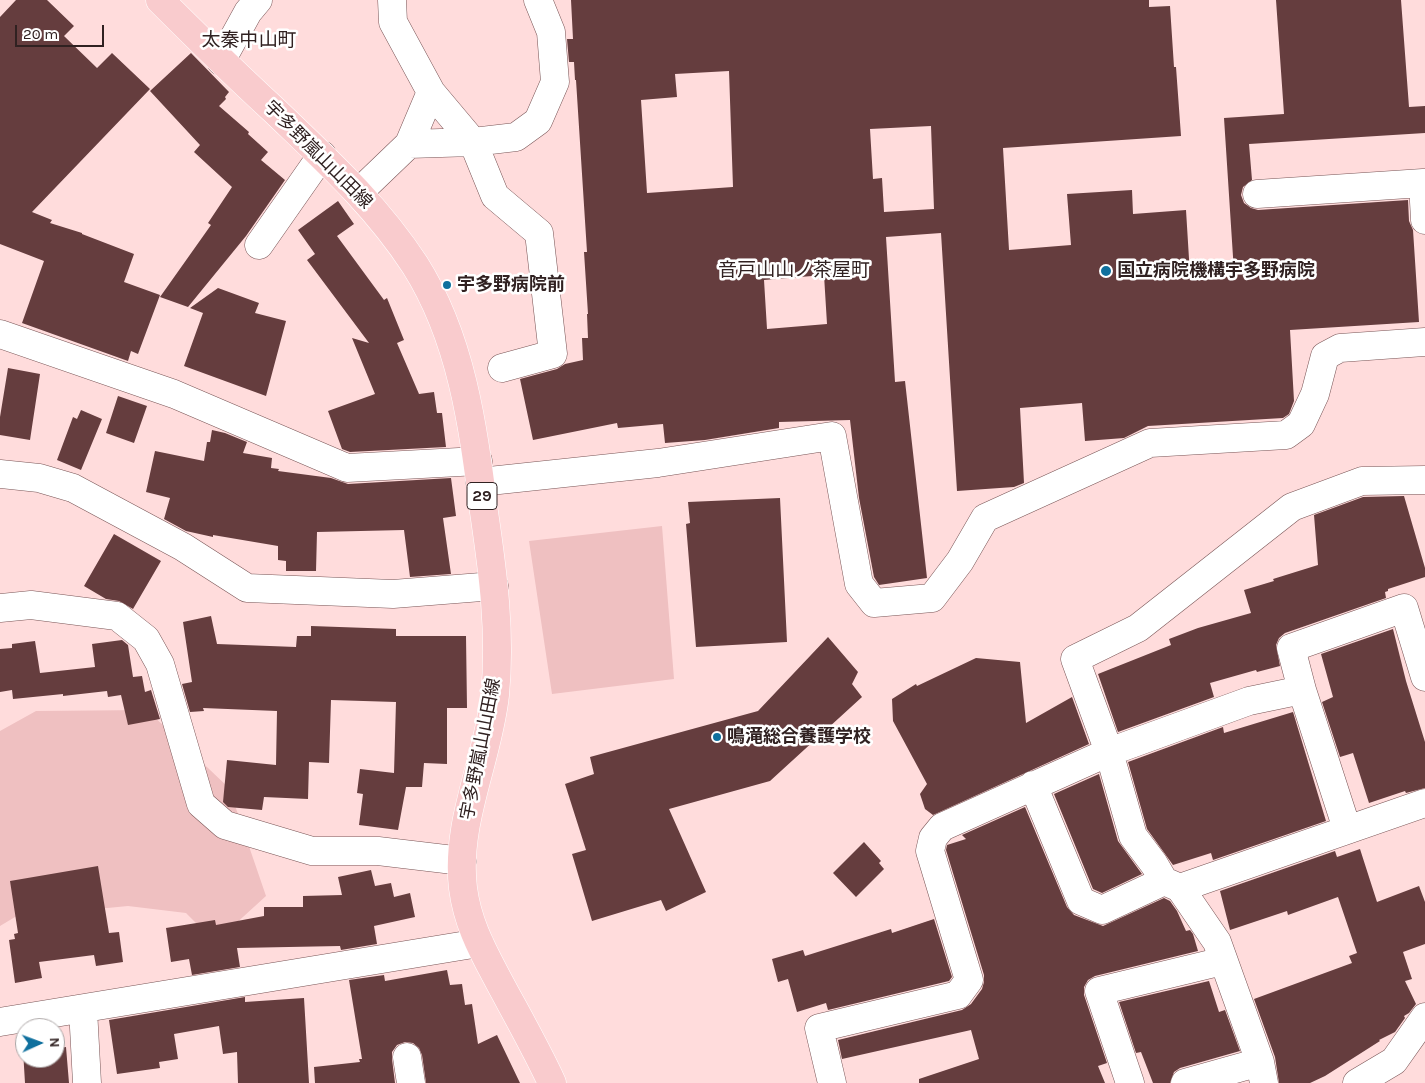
<!DOCTYPE html>
<meta charset="utf-8">
<style>
body{margin:0}
#map{position:relative;width:1425px;height:1083px;overflow:hidden;background:#ffdcdc;font-family:Karla,sans-serif}
canvas{display:block}
.north{position:absolute;left:15px;top:1018px;width:50px;height:50px;box-sizing:border-box;background:#fff;border:1px solid #aca6a6;border-radius:50%;rotate:88deg;font-size:14px;font-weight:700;line-height:20px;text-align:center;color:#302121}
.north::after{content:'';display:block;margin:auto;width:18px;height:22px;background:#0f709e;clip-path:polygon(50% 0,100% 100%,50% 72%,0 100%)}
.scale{position:absolute;left:15px;top:25px;width:89px;height:22px;box-sizing:border-box;border:2px solid #302121;border-top:0;padding-left:6px;font-size:15px;line-height:18px;white-space:nowrap;color:#302121;-webkit-text-stroke:4px #fff;paint-order:stroke}
</style>
<div id="map">
<canvas width="1425" height="1083"></canvas>
<div class="north">N</div>
<div class="scale">20 m</div>
</div>
<script>
const ctx = document.querySelector('canvas').getContext('2d');
ctx.lineJoin = 'round';
function fill(path, color) { ctx.fillStyle = color; ctx.fill(path, 'evenodd'); }
function trace(path, color, width, dash) { ctx.strokeStyle = color; ctx.lineWidth = width; ctx.lineCap = dash ? 'butt' : 'round'; ctx.setLineDash(dash || []); ctx.stroke(path); }
function write(font, color, halo, rows, align = 'center') {
  ctx.font = font + ' Karla,"Noto Sans JP",sans-serif'; ctx.lineWidth = 5; ctx.setLineDash([]); ctx.textBaseline = 'middle'; ctx.strokeStyle = halo; ctx.fillStyle = color; for (const [text, x, y, turn = 0] of rows) {
    ctx.save(); ctx.translate(x, y); ctx.rotate((+turn || 0) * Math.PI / 180); ctx.textAlign = isNaN(turn) ? turn : align; if (halo) ctx.strokeText(text, 0, 0); ctx.fillText(text, 0, 0); ctx.restore();
  }
}
fill(new Path2D(`
 M662,526l12,153 -122,15 -23,-153z
 M147,710l82,78 37,108 -34,31 -31,1 -15,-15 -58,-7 -113,11 -15,9v-195l36,-20z`), '#efc0c1');
fill(new Path2D(`
 M16,0h31l27,26 -10,10 33,32 15,-15 38,36 -118,123 20,8 -2,3 32,10v1l52,20 -10,28 36,13 -22,59 -7,-3 -3,10 -106,-38 22,-62 -44,-17v-227z
 M571,0h578v7l21,-1 4,61h2l5,69 -178,12 6,102 62,-5 -4,-51 65,-4 1,24 53,-4 4,65 44,-3 -10,-154 60,-4 -8,-114h125l8,107 16,-1v27l-176,11 3,36 -9,7 -2,8 3,8 7,5 7,2 150,-10 1,21 4,9 6,92 -129,8 4,71 -5,13 -6,4 -135,8 -24,12 -39,3 -3,-38 -62,5 4,75 -10,4 -57,4 -16,-258 -55,4 9,145 10,-1 22,197 -48,7 -5,-8 -15,-79 -9,-78 -71,2v6l-74,12 -40,3 -2,-19 -45,4 -1,-5 -84,17 -13,-61 37,-10 8,-5 18,-4 -1,-22h6l-1,-24h1l-4,-62h3l-11,-172h-1l-1,-18h-5l-2,-23h6zM729,71l4,116 -86,6 -6,-93 36,-3 -2,-23zM931,126l3,83 -50,3 -2,-34 -9,1 -3,-50zM824,275l3,49 -60,5 -3,-49z
 M191,53l38,39 -4,5 1,2 -7,7 30,26 -1,2 20,18 -7,8 24,20 -39,56 -58,71 -28,-10 51,-72 -3,-2 24,-36 -38,-35 6,-7 -50,-54z
 M338,201l16,23 -17,12 47,64 3,-2 17,42 -7,3 22,51 15,-2 3,21h5l4,34 -96,5 -8,-3 -14,-38 47,-17 -23,-56 17,5 -62,-83 8,-6 -17,-24z
 M218,288l41,15 -4,10 31,8 -20,75 -82,-30 19,-53 -13,-5z
 M8,368l32,6 -10,66 -30,-5v-18z
 M118,396l29,10 -13,37 -28,-10z
 M81,410l21,9 -21,51 -24,-10 16,-43 4,2z
 M212,430l13,3 22,9 -4,11 29,5 -1,10 8,1 -1,2 53,7 17,6 103,-6 5,38 -13,2 8,56 -41,3 -6,-47 -87,2 -1,39h-30v-10l-8,-1v-14l-65,-11v2l-27,-6 -22,-12 6,-21 -24,-6 9,-41 49,10 3,-19h3z
 M1404,496l21,72v9l-37,12v2l-3,1 1,6 -101,35 -6,5 -3,7 4,21 -23,6 -1,-2 -46,13 4,14 -96,35 -20,-58 73,-29 -2,-6 29,-11 53,-15 -7,-23 30,-9 -1,-2 45,-14 -4,-50 49,-18z
 M780,498l7,144 -91,5 -10,-123 4,-1 -2,-21z
 M114,534l47,27 -28,48 -14,-8 -13,-2 -22,-13z
 M211,616l6,28 79,3 1,-11h14v-10l85,3v7h70l1,72h-20v56l-23,-1 -2,24h-16l-8,43 -39,-5 4,-31 -6,-1 3,-24 34,4 2,-71 -65,-2 -2,63 -20,-1 -1,37 -44,-2 -2,13 -34,-3 -5,-5 4,-42 49,5 1,-54 -74,-3 1,3 -14,1 -8,-28 10,-2 -9,-60z
 M1393,629l13,52 19,61v46l-19,5 -1,-2 -36,12 -16,-50 -13,4 -18,-55 11,-5 -12,-43z
 M828,637l30,35 -6,12 10,13 -92,84 -101,28 37,83 -40,19 -5,-11 -69,21 -20,-67 14,-4 -21,-66 29,-10 -4,-17 168,-46z
 M122,640l6,5 5,32 9,-1 3,16 6,-2 9,29 -32,6 -7,-30 -13,2 -1,-6 -44,5v-2l-50,5 -1,-9 -12,2v-43l12,-1v-4l23,-3 5,32 55,-6 -3,-23z
 M976,658l44,4 6,61 46,-26 17,47 -156,71 -8,-6 -5,-15 7,-10 -34,-63 -1,-22 24,-15 1,2z
 M1293,712l33,109 -113,39 -2,-7 -38,12 -26,-36 -19,-67 95,-35 1,6z
 M1099,774l19,67 24,33 -40,19 -9,-4 -39,-95z
 M1025,807l42,100 7,8 29,11 61,-28 6,3 7,10 9,20 4,-1 3,4 5,17 -103,25 -7,4 -4,7v8l23,68 -9,3 7,17h-186v-4l60,-20 -8,-29 -129,29 -4,-19 124,-30 9,-6 11,-15 2,-7v-7l-38,-125 1,-5 19,-6 -4,-4z
 M864,842l17,19 -2,2 5,6 -28,28 -23,-24z
 M1360,849l17,53 42,-16 6,16v42l-22,8 9,27 -7,2 11,23 -7,9 -5,3 1,2 -10,14 -16,8 1,1 -55,35 -15,7h-31l-4,-26 -21,-58 98,-36 -3,-7 8,-3 -19,-56 -50,18 -1,-4 -57,19 -10,-39 115,-40 2,6z
 M98,866l11,67 10,-1 4,30 -27,4 -2,-11 -55,7 3,16 -27,5 -6,-43 6,-1 -1,-5 4,-1 -8,-52z
 M371,870l4,16 16,-3 3,14 16,-4 5,24 -41,9 3,18 -36,6 -1,-4 -103,2 3,19 -48,8 -3,-16 -18,3 -5,-34 49,-8 1,5 48,-9v-9h39v-11l39,-1 -4,-18z
 M934,919l18,58 -3,4 -121,29 -2,-7 -29,9 -9,-33 -10,3 -6,-23 31,-9 2,6 86,-27 1,4z
 M447,970l3,15 12,-1 3,21 7,-1 6,40 19,-9 23,48h-94l-4,-28 -3,-7 -6,-5 -8,-1 -8,3 -5,7v7l3,24h-80l-1,-16 46,-5 -1,-3h3l-13,-79 35,-5 1,6z
 M1209,981l10,31 6,-2 15,41 -60,17 -6,4 -4,11h-17l-12,-31 -5,1 -17,-51z
 M245,997v5l59,-4 5,85h-71l-1,-31 -14,2 -4,-28 -45,8 4,25 -19,3 1,6 -43,6 -8,-54z
 M66,1047l3,36h-44l-2,-33h2v8h30v-10z`), '#653d3e');
const minor = new Path2D(`
 M392,0l1,22 38,70 42,50 22,54 44,37 14,121 -51,14
 M221,61l27,-49 10,-12
 M409,144l64,-2 43,-5 22,-16 17,-39 -4,-50 -13,-32
 M359,192l50,-48 22,-52
 M1257,194l166,-11 2,37
 M259,245l63,-90
 M0,334l174,60 173,74 131,-7
 M0,474l39,4 34,10 110,59 64,41 146,6 101,-8
 M480,482l178,-19 174,-27 27,148 15,19 58,-5 28,-37 25,-43 165,-75 136,-8 15,-11 14,-30 10,-38 15,-8 85,-6
 M0,608l31,-3 86,11 29,23 14,25 41,140 24,21 87,26h66l84,10
 M1033,785l48,116 21,9 62,-29
 M1347,829l-45,-139 -11,-42 113,-40 21,69
 M1180,888l245,-85
 M83,1009l4,74
 M0,1022l479,-79
 M407,1057l4,26
 M832,1083l-13,-55 139,-33 11,-15 -39,-129 3,-13 9,-11 167,-75 140,-51 53,-11
 M1130,1083l-31,-92 124,-30
 M1185,1083l75,-21
 M1264,1083l-4,-21 -43,-120 -37,-54 -16,-7 -10,-17 -21,-28 -24,-84 -34,-93 63,-31 154,-121 70,-26 63,-1
 M1357,1083l37,-22 31,-44`);
const major = new Path2D(`
 M160,0c38,38 76,75 115,111 52,50 100,93 140,154 47,74 58,162 69,247 9,61 17,121 11,183 -7,65 -40,127 -32,193 4,32 17,58 32,86 19,36 40,72 57,109`);
trace(minor, '#795556', 29);
trace(major, '#fff', 29);
trace(minor, '#fff', 28);
trace(major, '#f9cbcd', 28);
for (const [x, y, r, color] of [
 [1106,271,6,"#0f709e"],
 [447,285,5,"#0f709e"],
 [717,737,5,"#0f709e"]
]) { const dot = new Path2D(); dot.arc(x, y, r, 0, 2 * Math.PI); ctx.fillStyle = color; ctx.fill(dot); trace(dot, '#fff', 2); }
for (const [x, y, w] of [
 [482,496,30]
]) { const box = new Path2D(); box.roundRect(x - w / 2, y - 13.5, w, 27, 4); ctx.fillStyle = '#fff'; ctx.fill(box); trace(box, '#302121', 1); }
write('bold 16px', '#302121', null, [
 ["29",482,496]
]);
write('18px', '#302121', '#fff', [
 ["宇多野嵐山山田線",318,155,45],
 ["宇多野嵐山山田線",481,749,-79]
]);
write('bold 18px', '#302121', '#fff', [
 ["国立病院機構宇多野病院",1117,271],
 ["宇多野病院前",457,285],
 ["鳴滝総合養護学校",727,737]
], 'left');
write('19px', '#302121', '#fff', [
 ["太秦中山町",249,41],
 ["音戸山山ノ茶屋町",794,271]
]);
</script>
